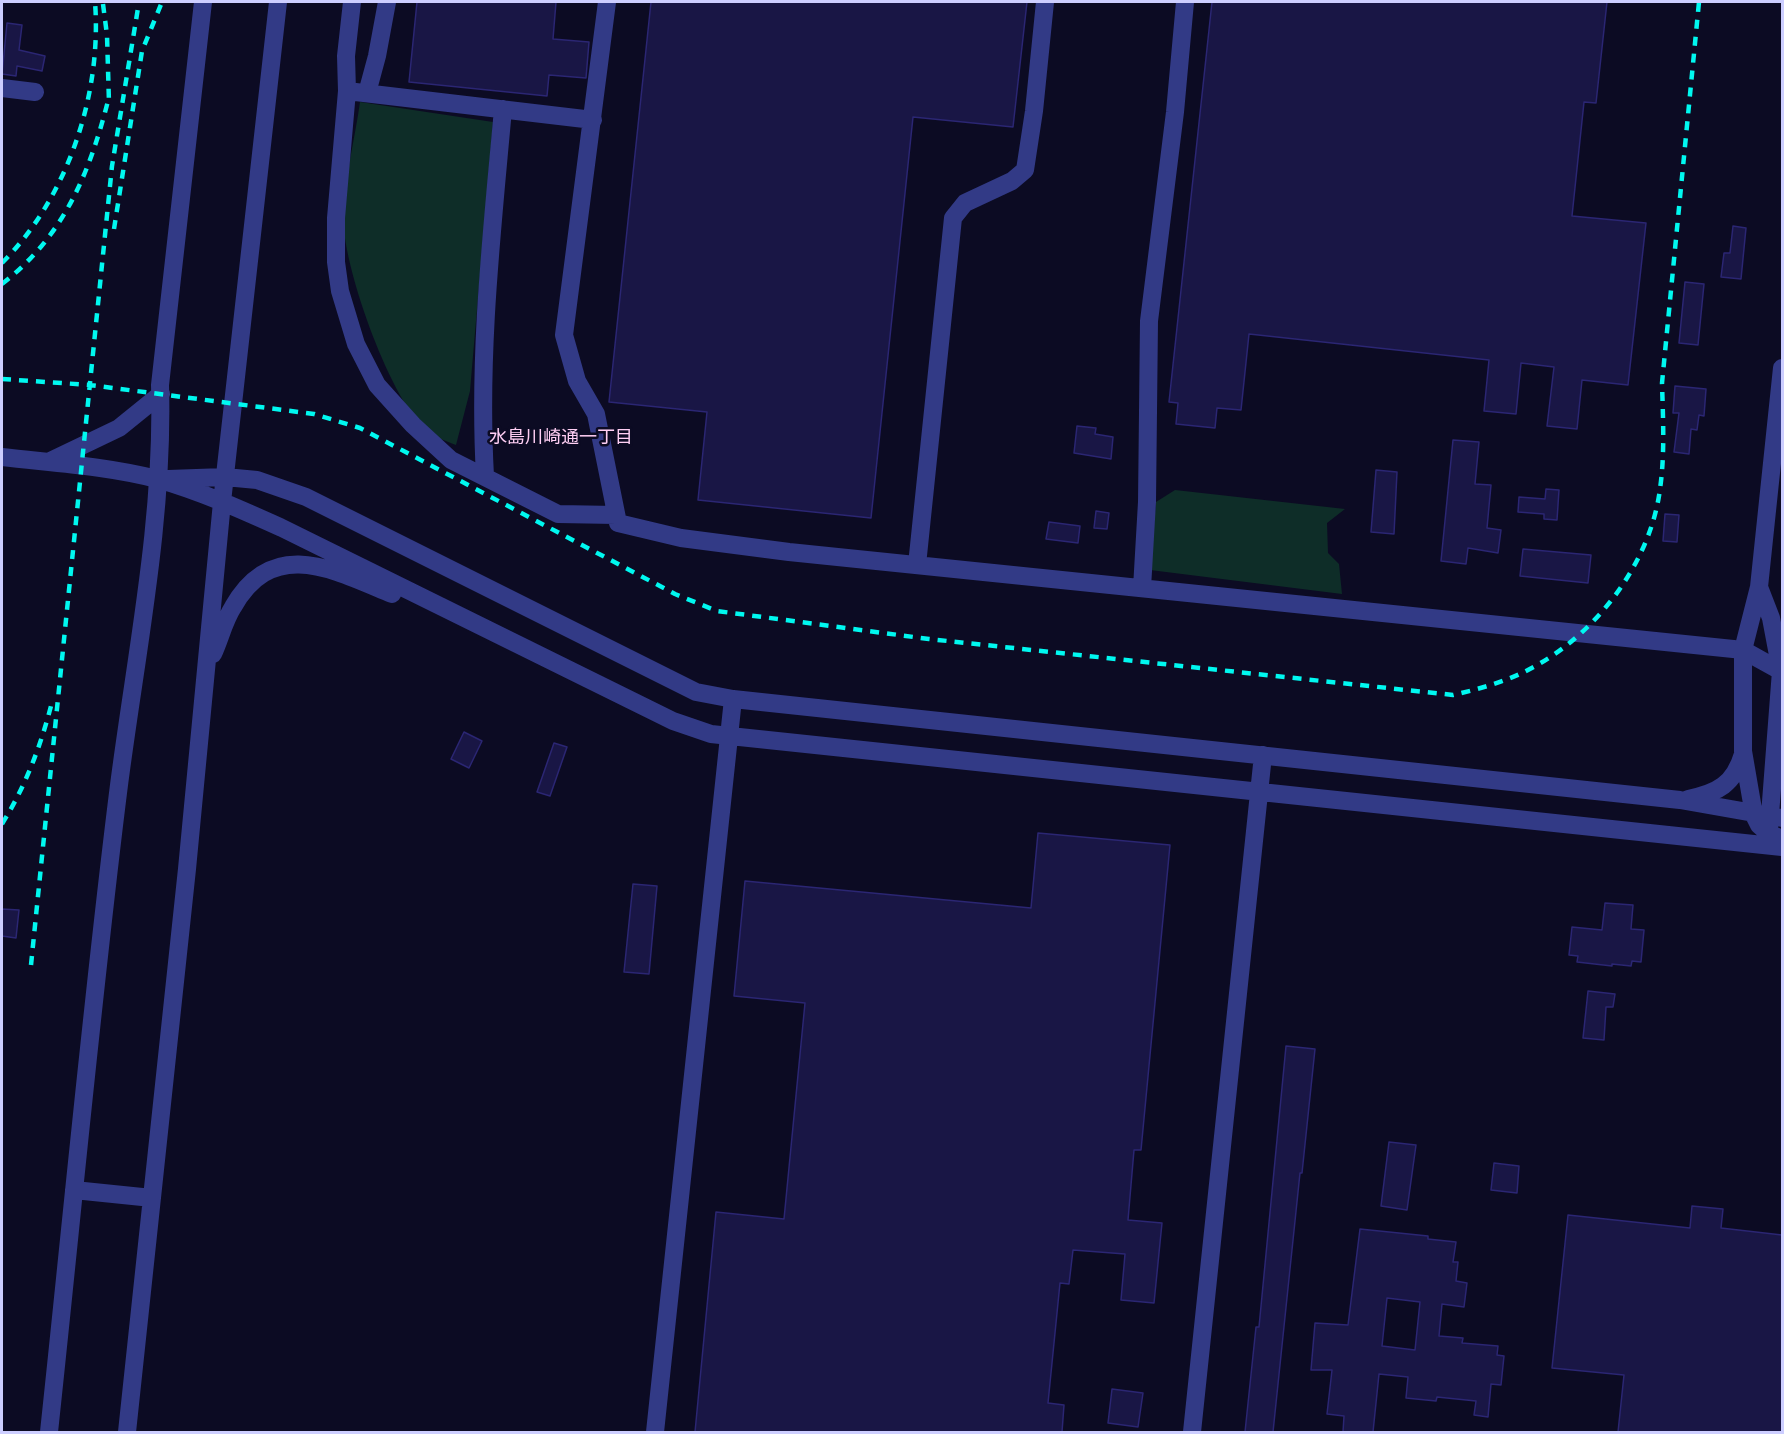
<!DOCTYPE html>
<meta charset="utf-8">
<style>
body{margin:0}
#map{position:relative;width:1784px;height:1434px;overflow:hidden;background:#0c0b23;font-family:Figtree,sans-serif}
canvas{display:block}
.frame{position:absolute;inset:0;border:3px solid #cdceff;pointer-events:none}
</style>
<div id="map">
<canvas width="1784" height="1434"></canvas>
<div class="frame"></div>
</div>
<script>
const ctx = document.querySelector('canvas').getContext('2d');
ctx.lineJoin = 'round';
function fill(path, color) { ctx.fillStyle = color; ctx.fill(path, 'evenodd'); }
function trace(path, color, width, dash) { ctx.strokeStyle = color; ctx.lineWidth = width; ctx.lineCap = dash ? 'butt' : 'round'; ctx.setLineDash(dash || []); ctx.stroke(path); }
function write(font, color, halo, rows, align = 'center') {
  ctx.font = font + ' Figtree,"Noto Sans JP",sans-serif'; ctx.lineWidth = 5; ctx.setLineDash([]); ctx.textBaseline = 'middle'; ctx.strokeStyle = halo; ctx.fillStyle = color; for (const [text, x, y, turn = 0] of rows) {
    ctx.save(); ctx.translate(x, y); ctx.rotate((+turn || 0) * Math.PI / 180); ctx.textAlign = isNaN(turn) ? turn : align; if (halo) ctx.strokeText(text, 0, 0); ctx.fillText(text, 0, 0); ctx.restore();
  }
}
fill(new Path2D(`
 M360,102l133,20 -23,269 -14,54c-10,-4 -25,-9 -32,-16 -36,-36 -82,-164 -81,-215 2,-37 12,-76 17,-112z
 M1175,490l170,19 -18,14 1,30 11,11 3,30 -192,-24 6,-68z`), '#0e2d28');
const building = new Path2D(`
 M417,2h139l-3,37 36,3 -3,36 -37,-3 -2,21 -138,-14z
 M651,2h376l-14,125 -100,-10 -42,401 -173,-18 9,-88 -98,-10z
 M1212,2h395l-11,101 -12,-1 -12,114 74,7 -18,162 -46,-5 -5,49 -30,-3 7,-59 -33,-4 -5,51 -32,-3 5,-51 -240,-26 -8,76 -24,-2 -2,20 -39,-4 2,-21 -9,-1z
 M7,23l15,2 -3,25 26,6 -3,15 -25,-5 -1,10 -14,-2z
 M1733,226l13,2 -5,51 -20,-2 3,-24h6z
 M1685,282l19,2 -6,61 -19,-2z
 M1675,386l31,3 -2,27 -5,-1 -2,15 -6,-1 -2,25 -15,-2 5,-39h-6z
 M1077,426l19,2 -1,6 18,3 -2,22 -37,-6z
 M1453,440l26,2 -4,42 16,1 -4,43 14,2 -3,23 -30,-5 -2,16 -25,-3z
 M1376,470l21,2 -3,62 -23,-2z
 M1546,489l13,1 -2,30 -13,-1v-5l-26,-2 1,-15 26,2z
 M1096,511l13,2 -2,16 -13,-1z
 M1665,514l14,1 -2,27 -14,-1z
 M1049,522l31,4 -2,17 -32,-4z
 M1523,549l68,6 -3,28 -68,-7z
 M464,732l18,9 -13,27 -18,-9z
 M554,743l13,4 -17,49 -13,-4z
 M1038,833l132,12 -29,305h-7l-6,70 34,3 -8,80 -33,-3 4,-46 -52,-4 -4,34 -9,-1 -12,120 16,2 -2,27h-367l21,-220 68,7 21,-216 -71,-7 11,-115 286,27z
 M633,884l24,2 -8,88 -25,-2z
 M1605,903l28,2 -2,24 13,1 -3,32 -9,-1 -1,5 -19,-2v2l-35,-4 1,-6 -9,-1 3,-28 30,3z
 M2,909l17,1 -3,28 -14,-2z
 M1588,991l27,3 -2,13h-7l-2,33 -21,-2z
 M1286,1046l29,3 -13,124h-2l-27,259h-28l11,-105h3z
 M1389,1142l27,3 -9,65 -26,-4z
 M1494,1163l25,3 -2,27 -26,-3z
 M1692,1206l31,3 -2,19 61,7v197h-164l6,-57 -72,-7 16,-153 122,13z
 M1360,1229l68,7v3l28,3 -3,20h5l-2,19 11,2 -3,24 -22,-3 -3,32 24,2 -1,5 36,3 -1,9 7,1 -3,29 -10,-1 -3,33 -14,-2 2,-14 -39,-4 -1,4 -30,-3 2,-21 -29,-3 -6,58h-30l1,-16 -17,-2 5,-44h-21l4,-47 33,2zM1387,1298l33,4 -5,48 -33,-4z
 M1112,1389l31,4 -5,34 -30,-4z`);
fill(building, '#191645');
trace(building, '#2b2673', 1.5);
trace(new Path2D(`
 M352,2l-6,54 1,35 -11,127v44l4,29 16,53 21,41 36,40 38,35 107,54 58,1
 M607,2l-43,333 13,46 19,33 22,109 63,15 108,14 954,98 38,21
 M2,88l33,4
 M347,91l246,29
 M367,93l10,-37 10,-54
 M1782,368l-23,219 -16,63v101l11,64 5,10 9,8 14,6
 M2,457c51,6 105,9 155,22 43,12 85,31 125,49l391,193 38,13 1071,113
 M48,462l71,-34 42,-34
 M485,476c-7,-123 7,-244 18,-367
 M168,479l57,-2 32,3 49,17 390,195 37,7 947,101 102,18
 M917,565l36,-347 12,-15 47,-22 13,-11 9,-59 11,-109
 M1759,587l12,31 10,53 -12,157
 M1142,588l5,-86 2,-181 26,-209 10,-110
 M213,654c7,-15 11,-33 20,-47 40,-71 101,-37 159,-13
 M1688,799c30,-6 46,-15 55,-45
 M74,1190l78,8
 M49,1432c23,-215 43,-432 70,-647 17,-132 45,-265 41,-400l43,-383
 M127,1432l60,-563 35,-367 56,-500
 M655,1432l78,-733
 M1192,1432l71,-677`), '#323a86', 18);
trace(new Path2D(`
 M103,4l4,31 2,68
 M114,229l28,-178 20,-49
 M2,263c66,-66 100,-169 93,-261
 M2,284c63,-49 88,-112 107,-187
 M2,379l88,6 224,29 46,14 315,166 42,17 212,28 524,56c30,-7 59,-15 86,-31 61,-35 112,-104 121,-175 5,-35 3,-71 2,-106l37,-381
 M2,824c23,-37 38,-76 49,-118
 M31,965l81,-799 27,-164`), '#00f8f0', 4.5, [9, 8]);
write('18px', '#ffcff4', '#0c0b23', [
 ["水島川崎通一丁目",561,438]
]);
</script>
